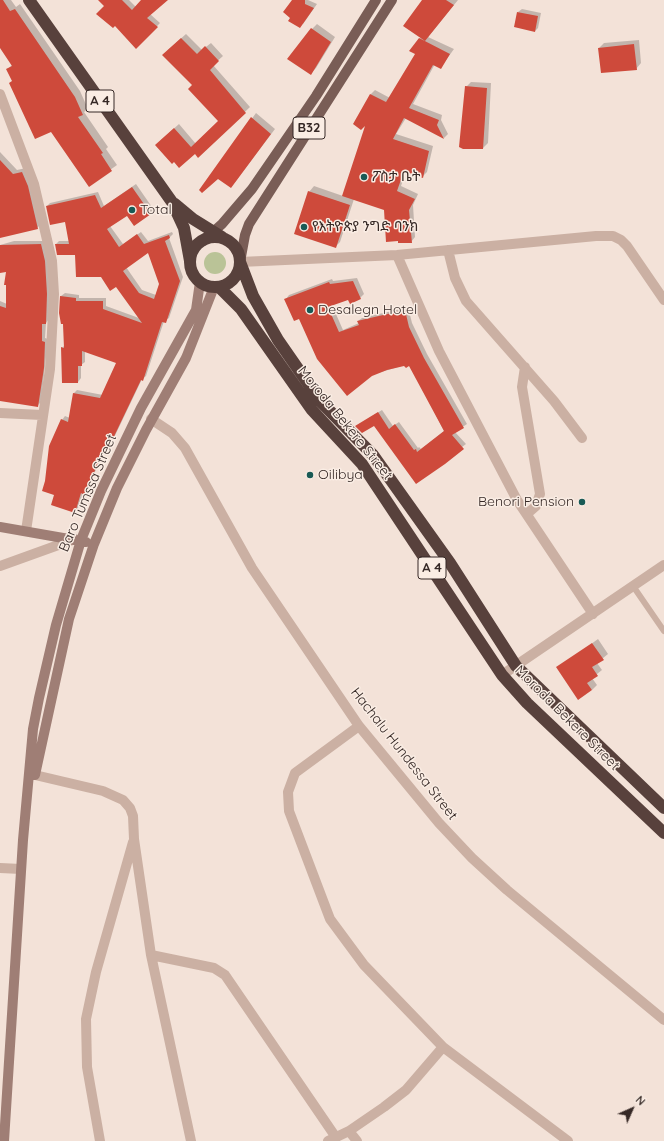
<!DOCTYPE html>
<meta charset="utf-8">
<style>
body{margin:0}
#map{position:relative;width:664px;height:1141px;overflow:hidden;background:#f3e2d8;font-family:Quicksand,sans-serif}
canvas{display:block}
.north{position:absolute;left:612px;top:1089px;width:40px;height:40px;-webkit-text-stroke:3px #faede4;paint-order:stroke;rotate:45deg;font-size:11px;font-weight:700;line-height:16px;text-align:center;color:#362926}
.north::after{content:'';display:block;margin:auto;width:14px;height:18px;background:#362926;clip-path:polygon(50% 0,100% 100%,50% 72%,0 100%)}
</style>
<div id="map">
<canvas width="664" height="1141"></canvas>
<div class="north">N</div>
</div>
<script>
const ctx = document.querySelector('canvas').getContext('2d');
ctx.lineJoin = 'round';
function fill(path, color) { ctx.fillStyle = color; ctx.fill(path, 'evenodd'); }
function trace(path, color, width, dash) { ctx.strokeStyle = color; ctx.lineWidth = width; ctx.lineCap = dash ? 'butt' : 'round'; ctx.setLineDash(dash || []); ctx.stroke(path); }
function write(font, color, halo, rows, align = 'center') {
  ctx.font = font + ' Quicksand,"Noto Sans Ethiopic",sans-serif'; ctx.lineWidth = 3; ctx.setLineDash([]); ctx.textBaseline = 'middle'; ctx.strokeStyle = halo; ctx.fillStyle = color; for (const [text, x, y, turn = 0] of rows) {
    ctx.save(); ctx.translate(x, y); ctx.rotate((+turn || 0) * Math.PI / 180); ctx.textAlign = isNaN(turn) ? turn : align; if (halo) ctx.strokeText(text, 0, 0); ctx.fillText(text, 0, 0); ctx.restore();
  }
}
fill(new Path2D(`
 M204 263a11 11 0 1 1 22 0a11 11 0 1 1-22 0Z`), '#bac397');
fill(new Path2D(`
 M0,0h11l5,7 4,-3 60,87 8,18 -4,3 24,35 -2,2 11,16 -28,20 -37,-54 -39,-51 -5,-11 4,-4 -12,-19z
 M100,0h29l7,7 7,-7h23l-16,14 10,9 -24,25z
 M293,0h15l9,4 -14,20 -12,-6z
 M423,0h35l-30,37 26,12 -13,18 -6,-3 -22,40 29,11 -1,5 7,14 -4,4 -38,-20 -10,16 37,12 -6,26 -4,4 -17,-5 -5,15 17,8 -5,11 2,32 -4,5 -26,-33 -31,-10 -14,43 -5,5 -26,-55 5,-6 29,10 24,-74 -12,2 16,-30 4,-4 15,8 26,-44 3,-15 3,-2z
 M522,9l19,4 -3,15 -3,3 -17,-19z
 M317,24l18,13 -19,31 -5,5 1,-44z
 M186,34l16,16 9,-7 12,13 -10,9 37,42 -52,50 -3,-4 -34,-13 18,-16 17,20 24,-23 -52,-71z
 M639,40l2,23 -5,6 -37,-21 5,-5z
 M471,82l20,1 -3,60 -5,5 -17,-61z
 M256,113l19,16 -40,53 -17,-4 -18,12z
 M0,152l17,18 9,-2 15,56 -4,4 -37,3z
 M136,184l18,26 -20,15 -7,-10 -17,11 13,18 18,-12 7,9 24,-9 1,2 -4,4 14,39 -14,41 -5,3 -18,55 -4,3 -31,65 -5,3 -19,43 -4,3 -5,15 -4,4 -19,-18 7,-74 3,-4 5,2 4,-25 3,-3 26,5 15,-33 -33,-11v11l-4,3v13l-3,4 -16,-34 3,-3 -4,-49 4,-3 14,2v3h27v8l33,12 -23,-33 -15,-9 -25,-22 -20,-10 3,-3h11l-4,-21 -19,-14 3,-3 48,-11 6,14zM148,252l12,32 -4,11 -14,-5 -16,-23z
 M14,241h31l4,16v62l-3,4 -1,15 3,1 -7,63 -3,3 -38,-5v-99l7,3v-34l-7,2v-27z
 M357,278l7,16 -4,4 -11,1 -17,6 11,25 16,-7 -1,-2 4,-3 46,-11 4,16 15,31 40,70 -12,8 11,12 -50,38 -42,-57 -18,1 26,-16 11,16 6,-4 19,26 1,-1 2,2 23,-18 -34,-66h-5l-34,10 -72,-57 -13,-19 3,-4 43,-16 1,2z
 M598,639l10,15 -11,9 5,7 -10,8 5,7 -5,5 -34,-22z`), '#0003');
fill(new Path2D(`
 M0,0h3l7,11 5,-2 60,88 8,18 -5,2 25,36 -2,1 11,17 -23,16 -38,-55 -16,7 -26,-56 3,-2 -6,-12 6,-3 -12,-18z
 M98,0h24l10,10 9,-10h27l-21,18 11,9 -22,22 -21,-23 -2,2 -17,-14 8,-8z
 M292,0h13v4l9,4 -14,20 -12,-7 2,-3 -7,-6z
 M422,0h24l8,5 -29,36 -22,-15z
 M517,12l21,4 -3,16 -21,-5z
 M311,28l20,14 -20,33 -24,-16z
 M181,38l16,16 8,-8 14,15 -9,9 36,43 -48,45 -3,-4 -16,14 -5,-6 -2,2 -17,-19 19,-17 17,19 27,-26 -30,-32 4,-4 -30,-30z
 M419,38l31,16 -9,15 -8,-4 -24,43 30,12 -2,5 7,14 -40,-21 -11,21 36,12 -6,27 -19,-7 -7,20 18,8 -6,11 3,33h-14v-2l-12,1 -2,-32 -42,-14 23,-70 -4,4 -8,-6 17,-30 16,8 29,-48 -6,-3z
 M634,44l3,26 -36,3 -3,-25z
 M465,86l22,2 -4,61h-20l-4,-2z
 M251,117l20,17 -40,54 -13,-9 -16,14 -3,-3z
 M0,160l13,14 9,-2 6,14 10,43 -38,9z
 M132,187l19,27 -17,12 -7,-10 -20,13 12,18 18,-13 7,10 25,-9 1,3 -5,3 15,40 -14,42 -4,-1 -19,59 -2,-1 -33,69 -3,-1 -21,47 -3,-2 -6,20 -24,-8 3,-10 -12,-4 3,-10 4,-35 12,-27 7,3 5,-29 27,5 16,-35 -34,-12v15h-4v17h-16l-1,-36 3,1 -1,-24h-2l-2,-11 1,-17 16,2v3h27v8l39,14 -26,-36 -6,4 -9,-14h-25l-1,-22h-18l-2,-11h14l-4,-22 -15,3 -4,-19 49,-11 6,13zM148,253l11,31 -5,15 -15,-6 -16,-22z
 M308,191l42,14 -14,43 -42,-14z
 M41,244l4,17 2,33 -1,30h-4v17l3,1 -1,26 -6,39 -38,-6v-95l6,2v-23h-2l2,-13 -6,1v-28z
 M353,281l8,18 -11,5 -2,-4 -20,7 11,25 20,-7 -2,-4 48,-11 4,17 15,31 40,70 -12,7 12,14 -19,15 -29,20 -42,-58 -12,7 -7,-7 23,-14 11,17 6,-5 19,26 2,-1 1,3 27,-21 -35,-65 -3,2 -2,-2 -17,4 -15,6 -25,20 -30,-37 -18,-40 -5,2 -10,-22 45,-17 1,2z
 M592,643l12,17 -12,7 6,9 -11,7 5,7 -14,10 -22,-33z`), '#ce4a3b');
trace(new Path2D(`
 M633,586l31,45`), '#cbb0a3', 6);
trace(new Path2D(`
 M0,94l34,90 18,77 2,33 -4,75 -24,162
 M448,250l7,28 11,23 88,100 28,37
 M397,255l42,96 78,149 76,114
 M240,262l157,-7 199,-19h17l8,4 6,6 37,54
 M525,367l-3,20 18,107 -4,12 -8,7
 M0,413l42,2
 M151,419l21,14 13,15 67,120 107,158 80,97 33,35 35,32 157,130
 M0,566l75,-27
 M502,675l162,-110
 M359,726l-64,47 -7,19 1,19 41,108 34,46 79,82 125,94
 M35,775l68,16 20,9 7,8 3,8 1,23 17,116 40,186
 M0,868l21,1
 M151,955l63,13 11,7 110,161
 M349,1131l8,10
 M100,1141l-13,-74 -1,-48 10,-47 37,-130
 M328,1141l21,-10 35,-24 22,-17 37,-43`), '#cbb0a3', 10);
trace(new Path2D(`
 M0,527l86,15
 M35,775l34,-156 25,-75 23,-56 29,-58 40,-72 28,-71
 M4,1141l19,-301 10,-111 6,-31 17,-73 25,-85 20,-49 40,-83 55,-98 4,-28`), '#9f7e75', 10);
trace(new Path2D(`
 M203,241l19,-17 30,-35 64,-93 60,-96
 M240,262l5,-27 4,-11 143,-224`), '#795d56', 10);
trace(new Path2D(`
 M29,0l143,202 12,26 6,33
 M175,204l18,15 29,18
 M190 262a25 25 0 1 1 50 0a25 25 0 1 1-50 0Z
 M240,262l13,34 25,44 43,62 52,53 77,108 66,103 148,142
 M219,287l22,22 71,101 50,54 140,211 25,28 137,130`), '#58413c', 12);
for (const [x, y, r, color] of [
 [364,177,4,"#195a55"],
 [132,210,4,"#195a55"],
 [304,227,4,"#195a55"],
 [310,310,4,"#195a55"],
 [310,475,4,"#195a55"],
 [582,502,4,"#195a55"]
]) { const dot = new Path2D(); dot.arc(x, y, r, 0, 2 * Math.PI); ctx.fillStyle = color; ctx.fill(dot); trace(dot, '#faede4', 1.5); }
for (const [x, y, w] of [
 [100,101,28],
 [309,128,32],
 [432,568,28]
]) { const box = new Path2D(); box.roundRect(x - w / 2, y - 11, w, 22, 3); ctx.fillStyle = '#faede4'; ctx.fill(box); trace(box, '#362926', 1); }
write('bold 13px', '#362926', null, [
 ["A 4",100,101],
 ["B32",309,128],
 ["A 4",432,568]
]);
write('14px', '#362926', '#faede4', [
 ["ፖስታ ቤት",372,177],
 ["Total",140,210],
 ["የእትዮጵያ ንግድ ባንክ",312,227],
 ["Desalegn Hotel",318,310],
 ["Oilibya",318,475],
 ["Benori Pension",574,502,"right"]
], 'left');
write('14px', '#362926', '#faede4', [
 ["Moroda Bekere Street",345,423,51],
 ["Baro Tumssa Street",88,493,-67],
 ["Moroda Bekere Street",567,718,45],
 ["Hachalu Hundessa Street",404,754,52]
]);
</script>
